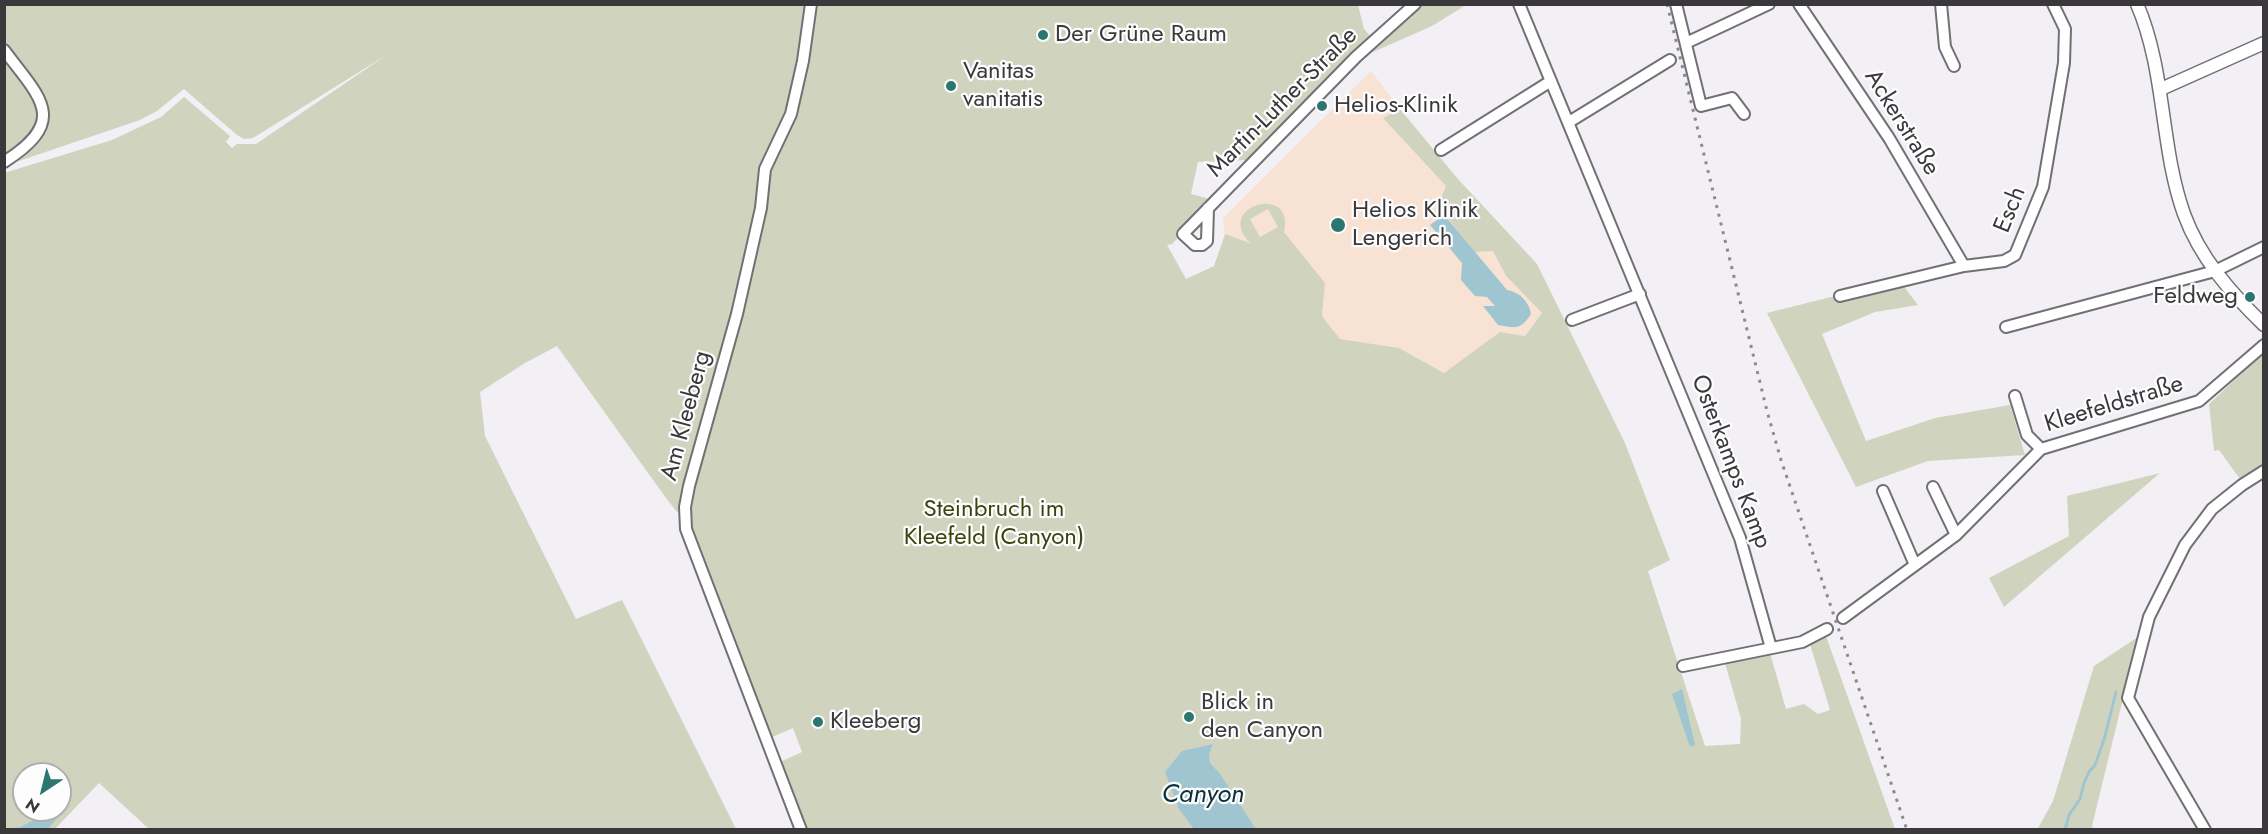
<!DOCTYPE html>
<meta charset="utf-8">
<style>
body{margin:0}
#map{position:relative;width:2268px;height:834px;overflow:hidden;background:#f2eff5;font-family:Jost,sans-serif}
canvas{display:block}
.frame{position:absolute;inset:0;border:6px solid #3a383b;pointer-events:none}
.north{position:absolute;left:12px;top:762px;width:60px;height:60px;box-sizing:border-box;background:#fefdfe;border:2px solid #b0aeb0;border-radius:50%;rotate:215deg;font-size:16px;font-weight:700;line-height:24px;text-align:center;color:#3a383b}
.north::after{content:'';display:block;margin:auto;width:21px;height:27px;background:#2d756f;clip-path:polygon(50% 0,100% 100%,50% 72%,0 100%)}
</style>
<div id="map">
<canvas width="2268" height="834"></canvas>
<div class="frame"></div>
<div class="north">N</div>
</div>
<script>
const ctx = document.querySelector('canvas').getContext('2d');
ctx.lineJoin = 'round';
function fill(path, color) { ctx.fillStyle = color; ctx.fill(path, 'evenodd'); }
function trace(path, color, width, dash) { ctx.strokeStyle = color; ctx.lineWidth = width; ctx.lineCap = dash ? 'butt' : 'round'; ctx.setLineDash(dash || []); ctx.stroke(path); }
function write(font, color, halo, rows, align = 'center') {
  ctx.font = font + ' Jost,sans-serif'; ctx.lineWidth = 4.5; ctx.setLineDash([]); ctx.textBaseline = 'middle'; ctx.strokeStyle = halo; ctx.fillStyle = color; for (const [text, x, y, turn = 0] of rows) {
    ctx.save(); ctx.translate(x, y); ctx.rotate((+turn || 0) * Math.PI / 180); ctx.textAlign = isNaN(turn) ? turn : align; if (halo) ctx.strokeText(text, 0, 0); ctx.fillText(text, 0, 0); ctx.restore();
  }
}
fill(new Path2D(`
 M1371,71l29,38 -16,10 62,67 47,64 13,26 36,37 -17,23 -25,-4 -56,41 -45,-25 -59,-9 -18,-23 3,-33 -41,-51 -21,15 -38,-13 -2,-16z`), '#f7e2d4');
fill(new Path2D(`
 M1424,4l42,1 -34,21 -61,27z
 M5,5h1353l6,24 7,8c-42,40 -81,83 -122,123l-51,2 -7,32 23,6 -42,44 -5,1 19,34 28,-13 11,-32 25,9c-37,-38 46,-60 34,-11l41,51 -3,33 18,23 59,9 45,25 56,-41 25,4 17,-23 -36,-37 -13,-25 -19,1 -36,-46 8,-20 -63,-68 17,-9 57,69 80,86 88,179 45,117 -22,11 57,175 35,-2 1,-25 -16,-56 45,-10 16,56 18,-5 14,10 12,-4 -20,-66 16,-8 69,193h-1089l-26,-67 22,-10 -9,-24 -23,10 -81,-210 3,-10 -11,-7 -4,1 -11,-14 -109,-152 -32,17 -45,29 5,44 91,183 46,-19 114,229h-587l-50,-46 -44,46h-50l-1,-656 108,-33 49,-23 23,-20 46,39 -4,6 6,6 5,-4h19l132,-90 -135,84 -9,1 -7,-4 -53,-46 -27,22 -17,9 -121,41 -2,-4c15,-14 34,-26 31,-49l-43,-63zM1268,209l10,18 -18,10 -10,-18zM24,774h36v36h-36z
 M4,57l35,52v11l-6,14 -29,23z
 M1899,280l19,25 -43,7 -53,22 44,107 69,-23 75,-13 15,50 -97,6 -72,26 -89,-174z
 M2263,353v111l-23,15 -21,-29 -5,1 -5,-47z
 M2160,473l-156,134 -15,-29 80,-42 -2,-40z
 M2138,637l-46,189 2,3 -57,1 16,-29 41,-135z`), '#d0d4bf');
fill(new Path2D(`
 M1444,215l63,75c13,2 22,12 24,24 -10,16 -15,14 -33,11l-15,-19h12l-8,-9 -12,-1 -14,-16 1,-17 -32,-38z
 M1682,689l13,56 -5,2 -18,-53z
 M1213,744l-4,10 1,9 10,11 36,55h-62l-15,-20 -14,-37 17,-21z
 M56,813l1,5 -9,11h-31l20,-11z`), '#9fc6d0');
trace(new Path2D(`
 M2065,830l4,-15 11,-16 4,-16 5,-11 6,-7 9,-25 12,-48`), '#9fc6d0', 3);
const minor = new Path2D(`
 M1519,4l221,534 31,110
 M1676,4l25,102 31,-8 12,16
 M1799,4l90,134 75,128
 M1941,4l4,43 9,19
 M1686,43l83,-39
 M4,50c36,48 66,70 0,112
 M1569,122l101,-62
 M1441,150l110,-69
 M1208,208l-1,33 -5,4h-7l-12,-11 173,-177 59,-53
 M1840,296l124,-30 40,-5 11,-6 28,-68 21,-124 1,-34 -12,-25
 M1572,320l68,-26
 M2006,327l209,-56 49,-24
 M2015,396l12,39 14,14
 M1933,487l23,48
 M1883,491l32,74
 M1843,618l113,-83 85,-86 158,-48 65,-56
 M1683,666l119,-24 25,-13
 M801,830l-115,-301 -1,-22 4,-21 48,-172 24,-106 4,-39 26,-55 12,-53 8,-57
 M2205,830l-77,-132 21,-81 36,-72 27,-36 30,-24 22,-14`);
const tertiary = new Path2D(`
 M2137,4c29,67 23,143 47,210 16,44 47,79 80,111
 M2161,89l103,-46`);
trace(minor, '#737075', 14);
trace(tertiary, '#737075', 15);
trace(minor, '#fff', 10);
trace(tertiary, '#fff', 12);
trace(new Path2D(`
 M1667,4l100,407 14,49 126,370`), '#8d8a8f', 3, [3, 6]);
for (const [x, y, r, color] of [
 [1043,35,6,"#2d756f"],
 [951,86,6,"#2d756f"],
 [1322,106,6,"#2d756f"],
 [1338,225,8,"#2d756f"],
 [2250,297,6,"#2d756f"],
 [1189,717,6,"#2d756f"],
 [818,722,6,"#2d756f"]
]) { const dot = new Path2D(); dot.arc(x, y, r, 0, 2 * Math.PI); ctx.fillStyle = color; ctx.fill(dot); trace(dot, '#fefdfe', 2); }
write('24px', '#3a383b', '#fefdfe', [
 ["Der Grüne Raum",1055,35],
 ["Vanitas",963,72],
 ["vanitatis",963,100],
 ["Helios-Klinik",1334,106],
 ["Helios Klinik",1352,211],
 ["Lengerich",1352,239],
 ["Feldweg",2238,297,"right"],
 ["Blick in",1201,703],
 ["den Canyon",1201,731],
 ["Kleeberg",830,722]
], 'left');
write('24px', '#3a383b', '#fefdfe', [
 ["Martin-Luther-Straße",1283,103,-45],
 ["Ackerstraße",1901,123,58],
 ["Esch",2011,210,-68],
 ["Kleefeldstraße",2114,405,-17],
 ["Am Kleeberg",687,416,-75],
 ["Osterkamps Kamp",1730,462,69]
]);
write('24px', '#3d430c', '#fefdfe', [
 ["Steinbruch im",994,510],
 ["Kleefeld (Canyon)",994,538]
]);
write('italic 26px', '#0a3139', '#fefdfe', [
 ["Canyon",1203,796]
]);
</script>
